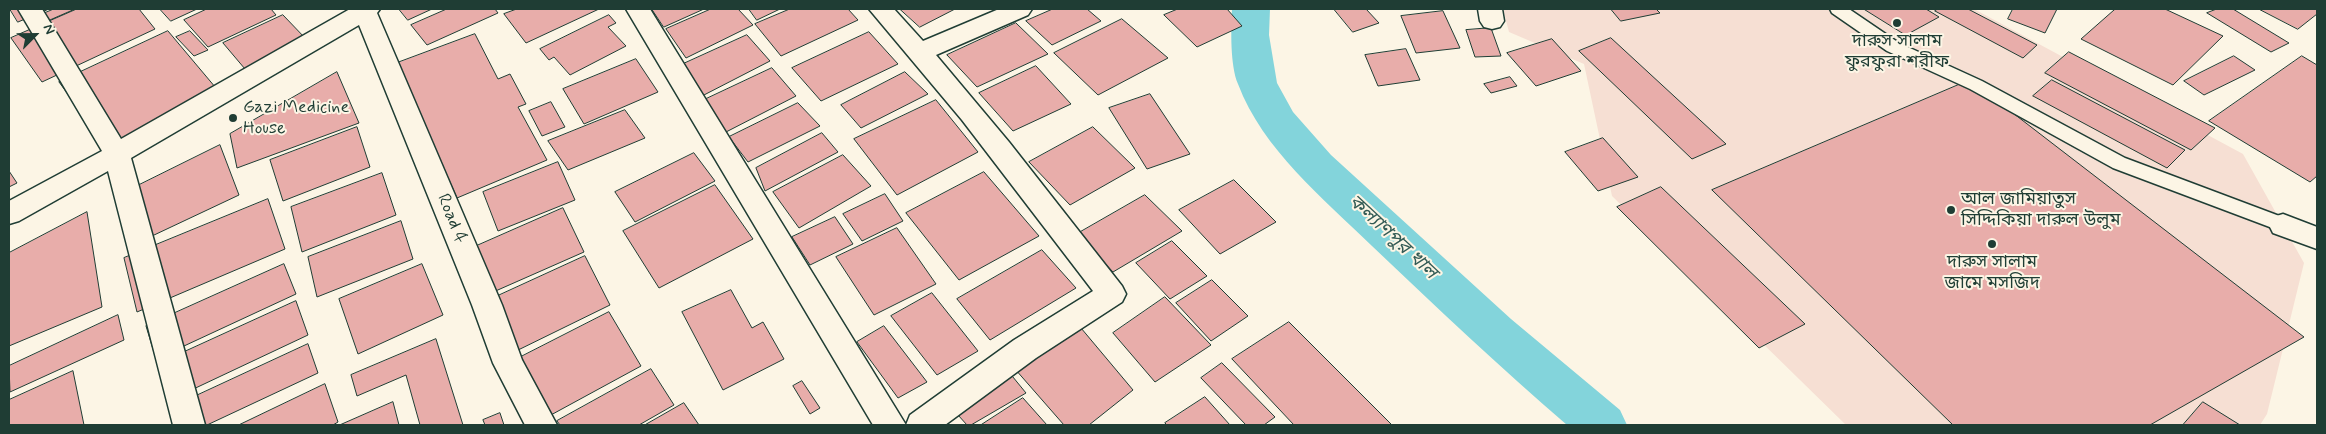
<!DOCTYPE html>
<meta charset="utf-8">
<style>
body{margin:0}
#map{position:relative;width:2326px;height:434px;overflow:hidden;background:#fcf5e5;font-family:Mynerve,sans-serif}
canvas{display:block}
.frame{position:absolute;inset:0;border:10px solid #1f3d34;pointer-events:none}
.north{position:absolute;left:10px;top:10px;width:50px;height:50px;-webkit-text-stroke:4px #fcf5e5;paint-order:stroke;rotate:67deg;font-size:14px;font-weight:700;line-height:20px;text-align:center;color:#1f3d34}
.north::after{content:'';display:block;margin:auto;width:18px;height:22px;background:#1f3d34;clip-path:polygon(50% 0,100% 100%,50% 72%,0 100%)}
</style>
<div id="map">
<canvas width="2326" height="434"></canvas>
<div class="frame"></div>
<div class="north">N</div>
</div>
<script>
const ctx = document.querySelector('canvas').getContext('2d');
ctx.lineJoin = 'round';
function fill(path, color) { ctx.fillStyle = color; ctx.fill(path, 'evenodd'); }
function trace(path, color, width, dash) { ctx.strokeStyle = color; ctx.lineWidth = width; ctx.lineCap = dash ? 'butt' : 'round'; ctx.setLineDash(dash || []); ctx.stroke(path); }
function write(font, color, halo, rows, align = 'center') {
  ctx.font = font + ' Mynerve,"Noto Sans Bengali",sans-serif'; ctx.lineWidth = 4; ctx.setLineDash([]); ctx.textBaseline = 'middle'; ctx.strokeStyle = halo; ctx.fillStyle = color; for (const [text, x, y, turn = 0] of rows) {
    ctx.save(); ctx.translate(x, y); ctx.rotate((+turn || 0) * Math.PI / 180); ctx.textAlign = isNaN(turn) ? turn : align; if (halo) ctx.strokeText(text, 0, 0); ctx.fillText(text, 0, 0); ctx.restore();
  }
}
fill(new Path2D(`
 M1503,9h471l269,145 61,109 -37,151 -7,11h-414l-234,-229 -28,-132 -75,-32z`), '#f6dfd3');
fill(new Path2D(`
 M1232,9h38l-1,26 8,48 16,29 38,43 180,164 109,91 7,15h-60c-67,-58 -131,-118 -195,-179 -49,-48 -109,-96 -134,-162 -8,-19 -7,-55 -6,-75z`), '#83d4db');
const building = new Path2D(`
 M10,9h39l-31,13z
 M54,9h21l-32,14 -5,-7z
 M77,9h62l16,20 -113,53 -31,-44z
 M160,9h37l-26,12z
 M207,9h64l5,6 -68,32 -24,-27z
 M399,9h33l-24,11z
 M447,9h48l3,4 -71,32 -16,-20z
 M517,9h82l-73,34 -22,-29z
 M652,9h52l-40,18z
 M711,9h27l15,16 -67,33 -20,-29z
 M749,9h31l-23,11z
 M790,9h58l10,11 -77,36 -26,-32z
 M900,9h55l-35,18z
 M1053,9h34l14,12 -49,24 -26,-24z
 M1178,9h49l15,17 -45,21 -33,-32z
 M1334,9h32l13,14 -26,9z
 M1611,9h45l4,4 -39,8z
 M1864,9h62l13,8 -33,18z
 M1938,9h30l69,36 -14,13 -88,-47z
 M2013,9h44l-12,24 -37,-14z
 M2112,9h53l58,27 -50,49 -92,-46 33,-29z
 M2217,9h16l56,34 -18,9 -64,-39z
 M2259,9h58v5l-19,15z
 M1443,11l17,37 -44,5 -15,-37z
 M283,15l23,24 -61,30 -22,-26z
 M609,15l7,8 -8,4 18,19 -56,29 -16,-18 -5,3 -9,-11z
 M1122,19l46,39 -70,37 -44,-42z
 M1016,23l32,31 -71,33 -30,-32z
 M1491,28l10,28 -26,1 -9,-27z
 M168,31l53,63 -112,56 -50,-68z
 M190,31l18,19 -14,6 -18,-19z
 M869,32l29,32 -77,37 -29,-33z
 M475,34l23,45 12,-5 16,30 -8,3 29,53 -90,38 -60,-135z
 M747,35l23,26 -68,35 -21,-31z
 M1611,38l115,106 -34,15 -113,-108z
 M1552,39l29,32 -45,15 -29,-33z
 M1406,49l14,31 -42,6 -13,-31z
 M2069,52l146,76 -24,22 -146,-77z
 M2234,56l21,14 -51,25 -20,-14z
 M2302,56l15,9v111l-7,6 -101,-61z
 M636,59l22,33 -74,32 -21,-35z
 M1036,66l35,38 -58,27 -34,-38z
 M772,68l24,28 -70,36 -22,-32z
 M337,72l22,51 -122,45 -7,-34z
 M905,72l23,22 -67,34 -20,-23z
 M1510,77l7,9 -26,7 -7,-9z
 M1970,80l334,257 -154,88h-197l-241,-235z
 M2052,80l133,70 -18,18 -134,-72z
 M1150,94l40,60 -43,15 -38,-61z
 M936,100l42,52 -81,43 -43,-56z
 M551,102l14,25 -23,9 -13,-25z
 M798,103l22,23 -72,36 -19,-25z
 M625,110l20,28 -77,32 -20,-29z
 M357,127l13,40 -87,34 -13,-41z
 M1093,127l42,41 -65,37 -41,-43z
 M822,133l16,19 -73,39 -9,-23z
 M1603,138l35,39 -40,14 -33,-39z
 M220,145l19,50 -104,49 -20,-47z
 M694,153l21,28 -80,41 -20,-30z
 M843,155l28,31 -72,42 -26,-36z
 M558,162l17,38 -77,31 -15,-39z
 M9,171l8,12 -8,4z
 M984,172l55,64 -80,44 -53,-67z
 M382,173l14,42 -94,37 -11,-45z
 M1234,180l42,42 -56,32 -41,-44z
 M715,185l38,54 -94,49 -36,-57z
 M1661,187l144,137 -46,24 -142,-141z
 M885,194l18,27 -41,20 -19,-27z
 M1145,195l37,36 -69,41 -36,-38z
 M268,199l17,50 -148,63 -13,-54z
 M563,208l21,44 -93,41 -19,-45z
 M87,212l15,95 -93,39v-93z
 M835,217l18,27 -43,21 -18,-28z
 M401,221l12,38 -96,38 -9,-40z
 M897,228l39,56 -62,31 -38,-58z
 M1172,241l35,35 -37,23 -34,-36z
 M1042,250l34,38 -86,52 -33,-41z
 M585,256l25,49 -98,48 -23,-53z
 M284,264l12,30 -140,65 -10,-33z
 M422,264l21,51 -85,39 -19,-55z
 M1212,280l36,36 -37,25 -35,-38z
 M731,290l21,38 11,-6 21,37 -61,31 -41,-78z
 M932,293l46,58 -41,24 -46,-59z
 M1165,297l46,48 -56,37 -42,-49z
 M296,301l12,34 -140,66 -10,-37z
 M609,312l32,54 -103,56 -29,-59z
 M118,315l6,25 -114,52 -1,-26z
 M1289,322l103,103h-98l-62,-66z
 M884,326l43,56 -29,16 -41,-56z
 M1081,328l52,62 -44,35h-25l-49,-56z
 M436,339l27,86h-43l-14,-50 -49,21 -6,-21z
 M308,344l10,29 -111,52h-33l-4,-17z
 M1222,363l53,54 -11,8h-18l-45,-47z
 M651,369l23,36 -35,20h-79l-3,-4z
 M73,371l11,54h-75v-25z
 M1008,371l18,22 -55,32h-4l-18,-20z
 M802,381l18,27 -10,6 -17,-28z
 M325,384l13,38 -5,3h-94z
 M1205,397l25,28h-63l-2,-2z
 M1023,398l24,27h-66z
 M393,402l6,23h-59z
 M2203,402l37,23h-57z
 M684,403l15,22h-54z
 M500,413l4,12h-19l-2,-5z`);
fill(building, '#e8adaa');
trace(building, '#1f3d34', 1);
const lane = new Path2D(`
 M1830,9h19l50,34 83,38 143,77 165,62 2,5 -2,5 -7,2 -170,-64 -143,-79 -83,-38 -55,-38z`);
const street = new Path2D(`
 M18,9h24l79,130 229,-130h30l-3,4 125,292 20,55 35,65h-32l-32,-62 -21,-58 -113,-280 -228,133 74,267h-32l-65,-254 -89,50 -10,3v-23l93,-50z
 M626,9h24l256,416 4,-10 104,-75 79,-49 -131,-171 -93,-111h25l29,32 76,-32h33l-4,6 -92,40 73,87 113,144 4,8 -4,8 -86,56 -91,67h-72z
 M1478,9h24l2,12 -4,6 -8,2 -8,-2 -4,-6z
 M2283,214l34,13v22l-44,-16 -4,-8 4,-8z`);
trace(lane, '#1f3d34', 3);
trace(street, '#1f3d34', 3);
fill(lane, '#fcf5e5');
fill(street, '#fcf5e5');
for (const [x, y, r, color] of [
 [1897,23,5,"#1f3d34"],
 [233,118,5,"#1f3d34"],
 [1951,210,5,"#1f3d34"],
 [1992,244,5,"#1f3d34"]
]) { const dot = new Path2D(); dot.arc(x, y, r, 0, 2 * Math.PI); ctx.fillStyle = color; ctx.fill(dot); trace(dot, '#fcf5e5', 2); }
write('18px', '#1f3d34', '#fcf5e5', [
 ["দারুস সালাম",1897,42],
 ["ফুরফুরা শরীফ",1897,63],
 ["Gazi Medicine",243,108,"left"],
 ["House",243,129,"left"],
 ["আল জামিয়াতুস",1961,200,"left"],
 ["সিদ্দিকিয়া দারুল উলুম",1961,221,"left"],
 ["দারুস সালাম",1992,263],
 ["জামে মসজিদ",1992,284]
]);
write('18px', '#1f3d34', '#fcf5e5', [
 ["Road 4",451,219,68]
]);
write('italic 19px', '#335b55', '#fcf5e5', [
 ["কল্যাণপুর খাল",1392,238,43]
]);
</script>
